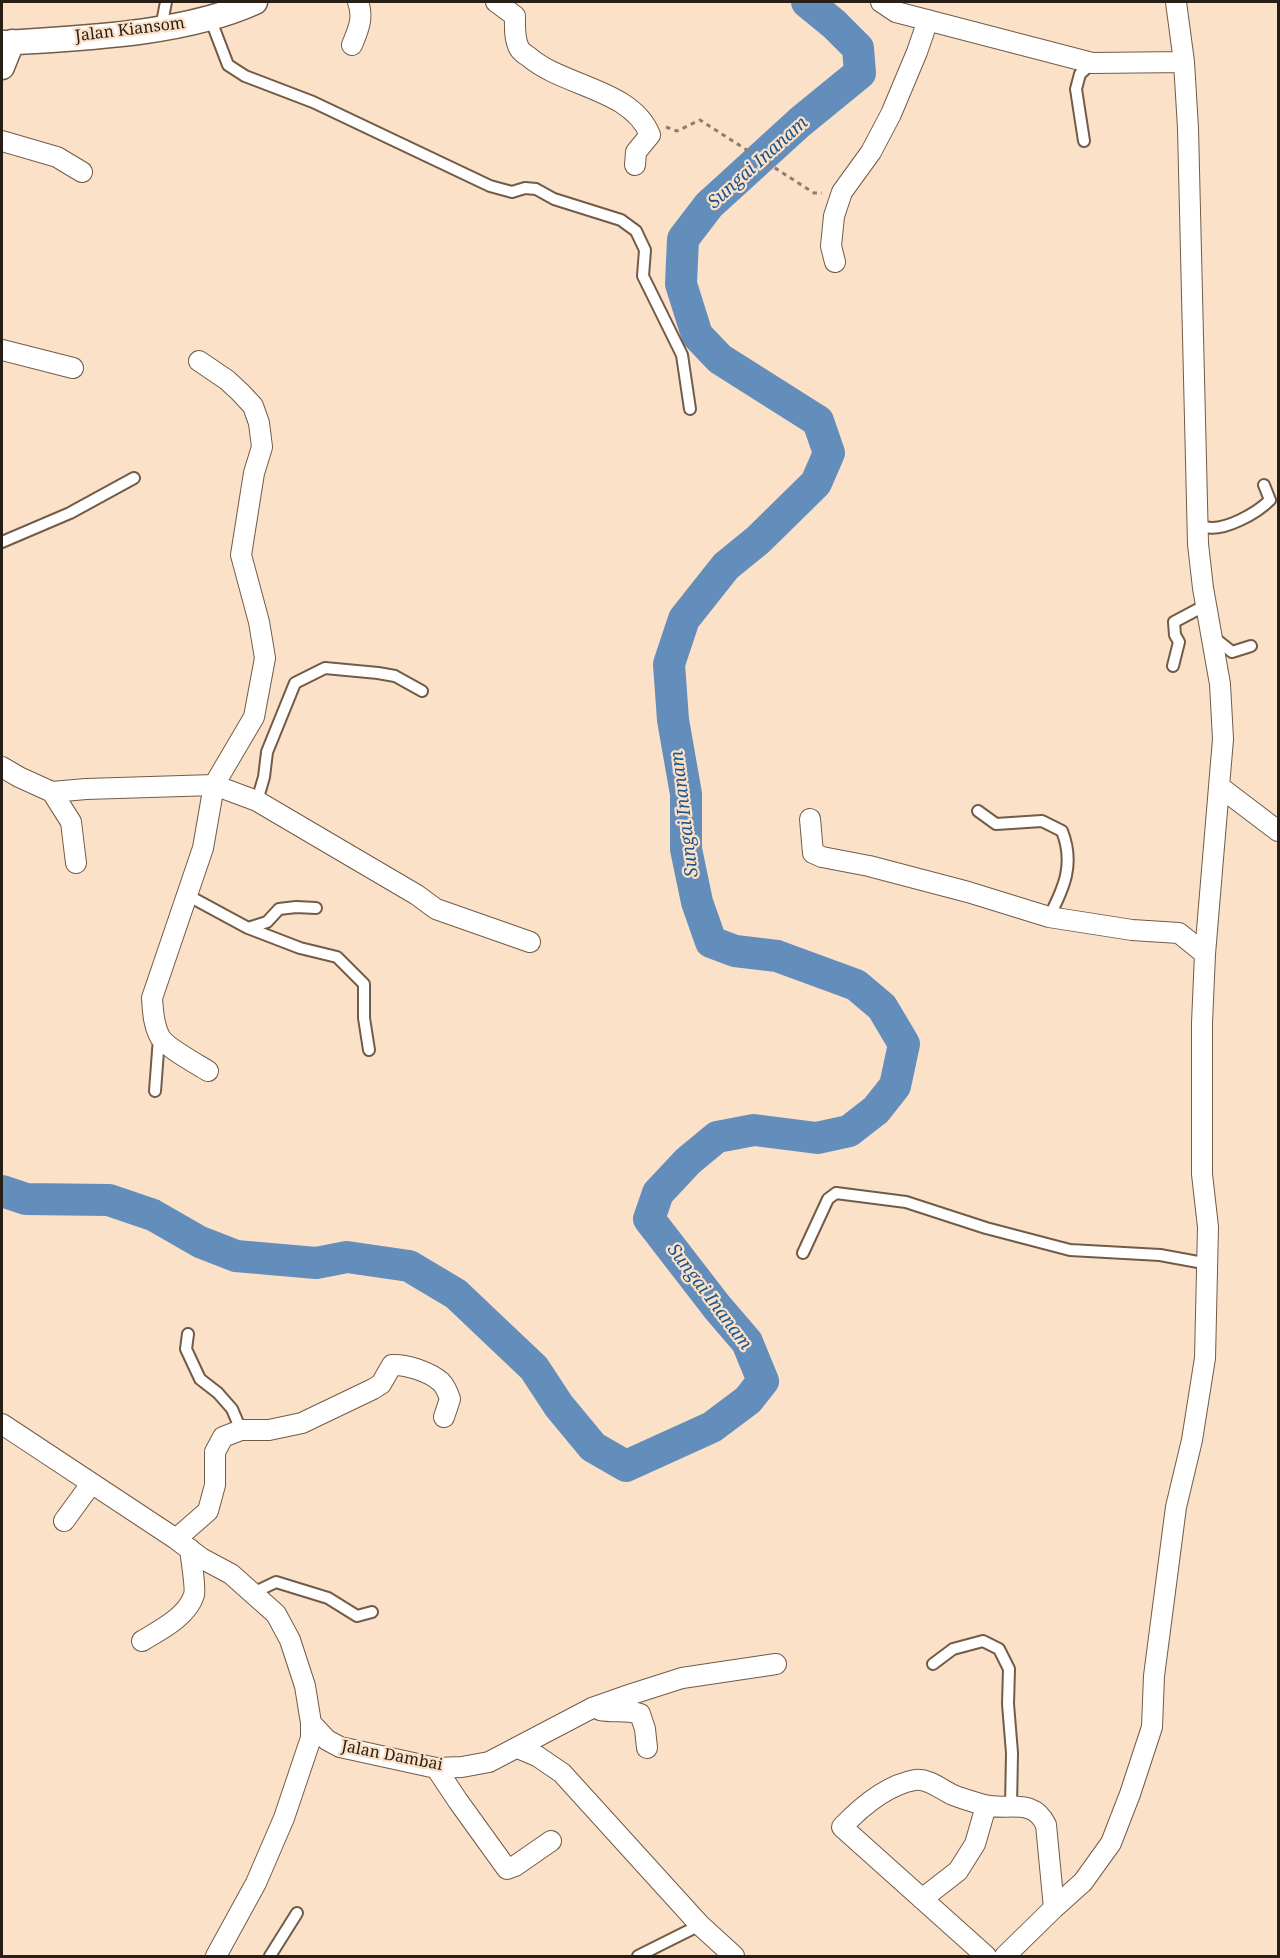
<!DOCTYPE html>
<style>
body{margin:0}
#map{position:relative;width:1280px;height:1958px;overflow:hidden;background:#fce1c9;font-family:"Noto Serif",serif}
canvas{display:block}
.frame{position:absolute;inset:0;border:3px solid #271e15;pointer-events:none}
</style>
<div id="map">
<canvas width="1280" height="1958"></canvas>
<div class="frame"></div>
</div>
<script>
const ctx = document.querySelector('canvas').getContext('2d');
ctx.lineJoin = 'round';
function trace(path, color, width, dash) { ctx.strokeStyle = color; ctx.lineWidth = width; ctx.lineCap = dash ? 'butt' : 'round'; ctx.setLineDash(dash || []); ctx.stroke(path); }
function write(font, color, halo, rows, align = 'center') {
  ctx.font = font + ' "Noto Serif",serif'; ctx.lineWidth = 4.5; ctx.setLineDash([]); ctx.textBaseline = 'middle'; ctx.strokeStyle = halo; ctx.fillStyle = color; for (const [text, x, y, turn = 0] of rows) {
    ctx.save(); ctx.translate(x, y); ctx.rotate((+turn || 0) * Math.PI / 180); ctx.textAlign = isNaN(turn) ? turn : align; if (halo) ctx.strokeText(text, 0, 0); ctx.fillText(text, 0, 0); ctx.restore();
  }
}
trace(new Path2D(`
 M2,1191l24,8 83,1 44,15 47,27 36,14 80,7 31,-6 62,9 47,28 78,74 25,38 34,41 33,19 86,-39 36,-27 15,-19 -16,-39 -30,-35 -68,-88 9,-26 30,-32 29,-24 37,-7 63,8 32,-7 27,-21 19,-24 9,-42 -22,-37 -26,-22 -79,-29 -42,-5 -24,-9 -14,-40 -11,-53v-55l-13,-74 -4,-56 15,-45 42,-53 32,-26 58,-57 13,-30 -11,-32 -98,-62 -23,-24 -16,-51 2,-45 26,-34 22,-20 69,-63 60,-49 -2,-25 -24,-24 -27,-22`), '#638dbb', 32);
const service = new Path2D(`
 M210,18l18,47 17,11 68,26 177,84 22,6 13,-4 11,1 18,10 67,21 15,11 9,19 -2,26 39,79 8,54
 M161,28l5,-26
 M1084,141l-8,-52 4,-15 12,-11
 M1197,522c3,2 5,4 8,5 19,5 52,-14 65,-27l-6,-15
 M2,542l68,-29 64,-35
 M1212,636l20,16 19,-6
 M1173,666l6,-24 -4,-7 -1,-13 32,-17
 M257,801l7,-24 3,-25 28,-69 30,-15 53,5 17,3 27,15
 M978,811l18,13 46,-3 20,10c13,33 2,57 -13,86
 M187,895l61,33 52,20 37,9 27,27v34l5,32
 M248,928l19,-6 12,-13 17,-2 20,1
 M155,1091l4,-53
 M803,1253l25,-54 8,-6 70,9 80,26 84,22 90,5 49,9
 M188,1334l-2,15 14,30 18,14 14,16 9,21
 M253,1593l23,-11 52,16 29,18 15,-4
 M933,1664l20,-15 30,-8 16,8 10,20 -1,35 4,49 -1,54
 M270,1956l27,-43
 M638,1956l62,-31`);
const minor = new Path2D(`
 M496,2l19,14c0,10 -1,22 4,32 2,4 7,7 10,9 35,30 103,32 121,78l-14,17 -1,13
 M881,2l15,10 196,51 92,-1
 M352,45c6,-15 12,-27 6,-43
 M2,141l55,16 25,15
 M835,262l-4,-16 3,-30 8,-24 29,-40 20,-38 26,-62 11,-32
 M2,350l71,18
 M199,361l28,19 13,12 13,14 6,17 3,24 -8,26 -13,82 18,67 6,36 -11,59 -40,68 -11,63 -51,150c1,12 1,25 7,37 4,11 38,29 49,36
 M2,767l17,10 33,15 34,-3 128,-4 43,16 160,94 19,14 94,33
 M1220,787l58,44
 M52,792l19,30 5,41
 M810,819l3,34 9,4 47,9 99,26 81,25 83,13 47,3 26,21
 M2,1424l174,115 25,19 30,16 45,40 14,26 15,46 6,37 16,17 13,7 96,21 26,-1 27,-5 103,-54 40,-14 50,-16 94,-14
 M64,1521l27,-37
 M176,1539l32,-28 7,-26v-33l8,-15 18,-7h28l33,-7 71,-34 8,-5 11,-19c14,-1 38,7 49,17 4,4 7,11 9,17l-6,18
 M142,1641c18,-11 45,-24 52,-46 2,-7 -3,-37 -4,-46
 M600,1710c14,3 25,-1 40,4l5,15 2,19
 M518,1748l19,8 25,17 138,152 34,31
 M436,1768l22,33 49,68 8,-3 36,-25
 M922,1899l36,-28 17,-27 11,-38
 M216,1956l40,-73 28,-65 27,-80v-15
 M986,1956l-144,-129c19,-20 44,-42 73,-47 13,-2 27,10 38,15 10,4 21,7 31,10 24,6 49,-8 62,20l8,83
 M1005,1956l49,-48 29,-26 28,-39 19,-49 22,-67 2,-51 22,-169 16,-67 13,-82 3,-131 -6,-53v-151l3,-69 18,-215 -3,-55 -17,-96 -5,-44 -10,-416 -4,-66 -8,-60`);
const tertiary = new Path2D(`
 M2,43c79,-5 180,-8 253,-41
 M2,67l10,-25`);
trace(service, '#725b47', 14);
trace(minor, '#725b47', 22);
trace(tertiary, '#725b47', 27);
trace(new Path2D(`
 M666,127l11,4 23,-11 114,73h8`), '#8f7d6d', 3, [4.5, 4.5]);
trace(service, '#fff', 10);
trace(minor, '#fff', 20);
trace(tertiary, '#fff', 24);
write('16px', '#271e15', '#fce1c9', [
 ["Jalan Kiansom",130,30,-7],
 ["Jalan Dambai",392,1756,11]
]);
write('italic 18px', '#18558f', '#fce1c9', [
 ["Sungai Inanam",758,163,-42],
 ["Sungai Inanam",685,814,-97],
 ["Sungai Inanam",709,1297,53]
]);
</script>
